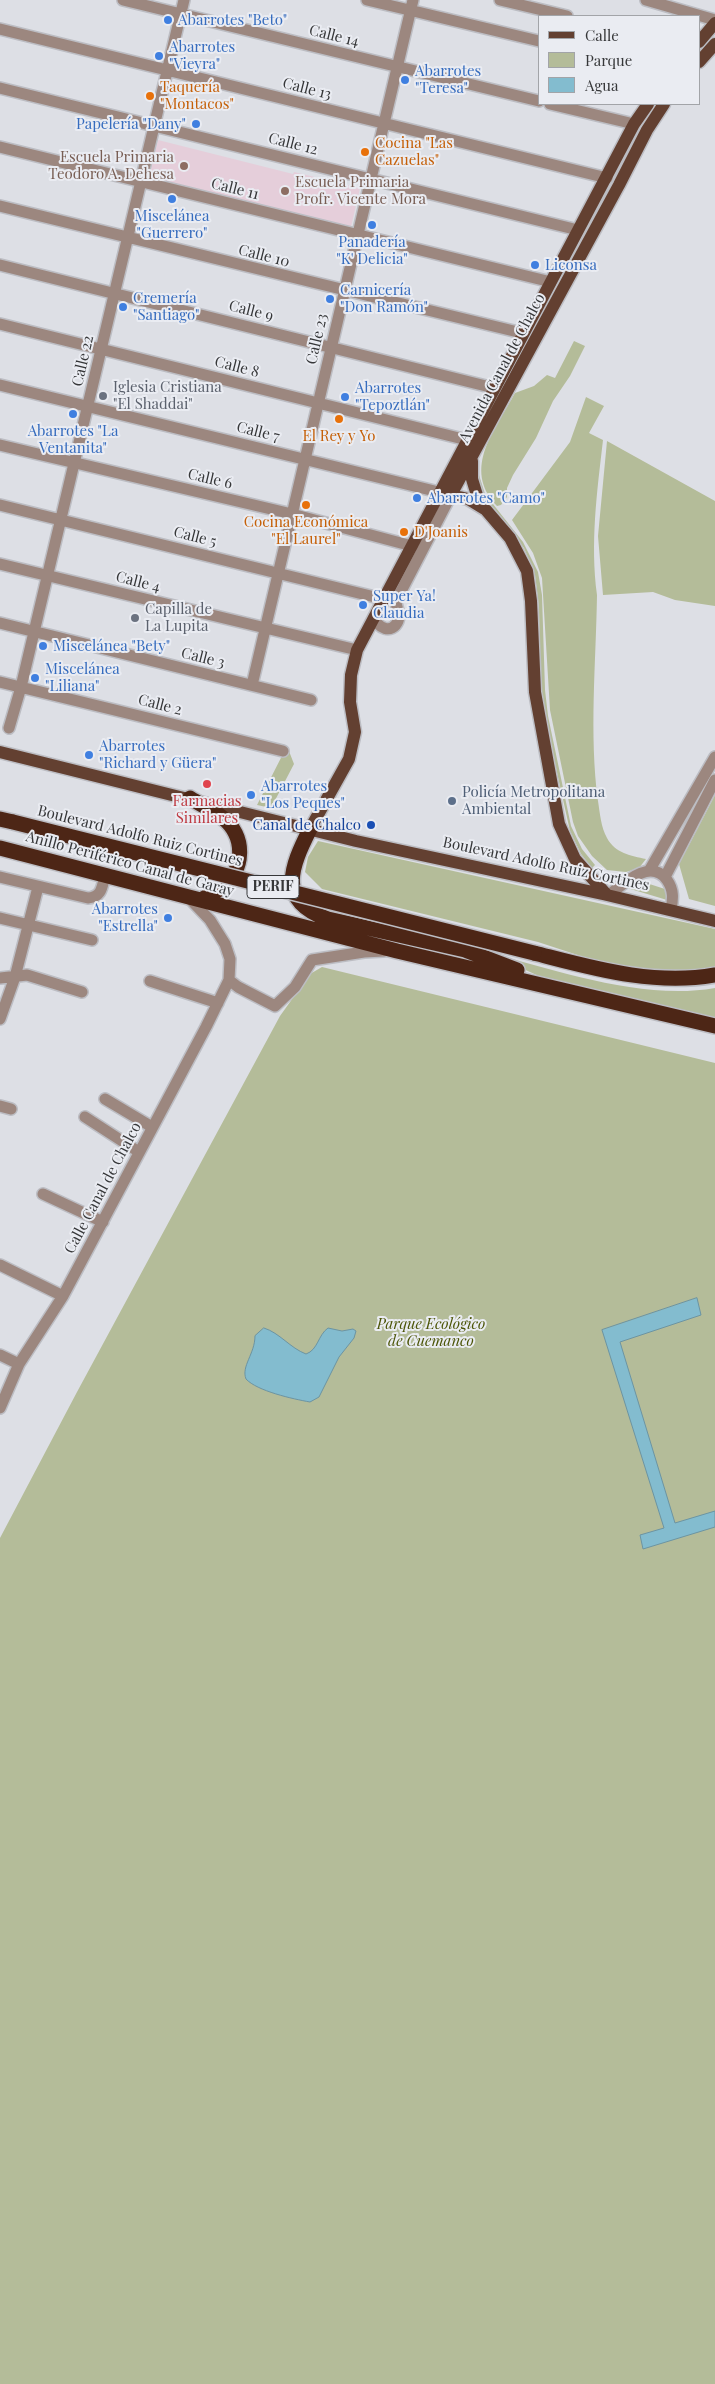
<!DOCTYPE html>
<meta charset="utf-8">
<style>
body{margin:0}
#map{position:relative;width:715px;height:2384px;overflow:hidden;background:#dddfe5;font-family:"Playfair Display",serif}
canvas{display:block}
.legend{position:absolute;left:538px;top:15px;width:162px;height:90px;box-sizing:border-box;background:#eaecf2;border:1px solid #a2a4a8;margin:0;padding:6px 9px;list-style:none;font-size:15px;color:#363739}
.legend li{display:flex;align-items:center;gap:10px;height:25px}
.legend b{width:25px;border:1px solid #a2a4a8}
</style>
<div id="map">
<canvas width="715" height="2384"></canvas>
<ul class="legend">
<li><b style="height:6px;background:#634031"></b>Calle</li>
<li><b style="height:14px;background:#b4bc99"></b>Parque</li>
<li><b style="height:14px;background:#83bccf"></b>Agua</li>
</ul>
</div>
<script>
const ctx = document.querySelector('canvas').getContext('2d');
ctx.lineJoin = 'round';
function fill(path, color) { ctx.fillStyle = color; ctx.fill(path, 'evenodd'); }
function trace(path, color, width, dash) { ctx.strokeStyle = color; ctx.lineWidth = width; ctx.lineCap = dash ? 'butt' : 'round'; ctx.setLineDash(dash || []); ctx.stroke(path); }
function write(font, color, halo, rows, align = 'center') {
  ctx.font = font + ' "Playfair Display",serif'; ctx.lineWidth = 4; ctx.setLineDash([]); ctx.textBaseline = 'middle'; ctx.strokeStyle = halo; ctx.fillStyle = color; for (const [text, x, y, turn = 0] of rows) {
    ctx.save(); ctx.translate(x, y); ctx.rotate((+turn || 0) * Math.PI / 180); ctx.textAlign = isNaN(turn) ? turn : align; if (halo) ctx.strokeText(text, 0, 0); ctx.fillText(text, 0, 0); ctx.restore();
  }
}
fill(new Path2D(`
 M158,140l135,34 1,-2 66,16 -9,39 -202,-49z`), '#e5ceda');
fill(new Path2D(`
 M574,341l11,5 -15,30 -17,25 -17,37 -23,37 -6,13v9l-6,8 -4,1c-36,-37 -1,-78 18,-113l19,-7 13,-11 8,3z
 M586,397l18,9 -15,27 14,7c-6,52 -13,103 -6,155 -1,68 -8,139 1,206 2,13 3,26 9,37 8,15 24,18 39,21l-7,9 -13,4 -19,-2 -15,-14 -14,-20 -5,-14 -23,-112 -8,-132 -9,-25 -21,-33 58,-78z
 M607,441l108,60v105l-40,-6 -22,-8 -50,3 -5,-59z
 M479,475l6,19 38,48 15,30 4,23 3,95 3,26 23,110 11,23 13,16 -3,3 -11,-14 -11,-23 -26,-117 -4,-43 -1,-64 -4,-32 -11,-27 -41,-52 -5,-17z
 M287,746l7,18 -23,44 -14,-3z
 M715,795v111l-26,-7 -10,-35z
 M318,841l397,88v40l-54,5 -56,-10 -67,-22 -216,-53 -17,-17 3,-15z
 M637,880l31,10 -1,10 -43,-13z
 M486,952c71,18 156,49 229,36v30l-174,-41z
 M322,967l393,96v1321h-715v-846l77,-146 203,-376 30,-42z`), '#b4bc99');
const water = new Path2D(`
 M697,1298l4,17 -81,27 55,181 40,-12v16l-72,22 -3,-14 24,-7 -62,-198z
 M264,1328c16,5 26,20 42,26 12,-4 12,-19 22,-26l14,3 11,-2 3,2 -2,7 -15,19 -20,40 -9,5c-17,-3 -53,-11 -64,-23 -5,-13 9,-25 9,-43z`);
fill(water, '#83bccf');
trace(water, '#6c94a2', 1);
const minor = new Path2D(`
 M123,0l416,101
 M367,0l172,41
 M500,0l67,16
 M646,0l69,20
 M0,29l607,149
 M0,88l578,142
 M550,104l84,20
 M0,147l551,135
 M0,206l522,127
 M0,265l494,123
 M0,324l467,116
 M0,385l451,110 -55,106c0,7 5,13 2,20 -6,14 -21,7 -24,-4
 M0,445l292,69 120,32
 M0,505l383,94
 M0,564l357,86
 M0,623l311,77
 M0,682l283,69
 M252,685l161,-685
 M9,728l12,-41 163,-687
 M649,871l66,-114
 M0,877l88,21c14,-1 14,-11 17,-23
 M665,877l50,-97
 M609,895c14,-11 42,-38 58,-15 7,10 6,19 4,30
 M0,918l92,22
 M0,978l27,-3 55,17
 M229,980l9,7 37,19 20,-19 17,-27 52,-8 20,-1
 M150,981l68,22
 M0,1019l15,-42 23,-90
 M105,1099l47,28
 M0,1106l11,3
 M85,1117l54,35
 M43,1194l60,28
 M0,1265l63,31
 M0,1355l19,9
 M0,1408l19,-44 44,-68 143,-269 23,-47 1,-21 -5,-15 -15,-24 -22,-23`);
const major = new Path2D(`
 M699,42l16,-19
 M699,62l16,-18
 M472,461v18l8,26
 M0,752l356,89 251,54 108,26
 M310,829l39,-70 6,-27 -5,-30 1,-27 6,-25 277,-526 14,-20
 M607,895l-32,-36 -16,-35 -24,-132 -4,-91 -4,-30 -17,-33 -24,-28 -18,-11 -17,-4 168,-310 28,-55 17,-26`);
const highway = new Path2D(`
 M190,798c11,7 23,12 33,20 23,19 22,52 -2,70 -6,4 -13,8 -20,12
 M0,819l13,3
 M310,829c-19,38 -34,72 18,90l137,31 52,20
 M0,848l397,103 318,75
 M534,953c59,15 119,33 181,22`);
trace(minor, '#bcbdc3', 14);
trace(major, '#bcbdc3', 15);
trace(highway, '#bcbdc3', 18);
trace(minor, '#9c877f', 11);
trace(major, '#634031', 12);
trace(highway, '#4d2616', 15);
const highwayBridge = new Path2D(`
 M13,822l521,131`);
trace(highwayBridge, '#bcbdc3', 18, []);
trace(highwayBridge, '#4d2616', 15);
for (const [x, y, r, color] of [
 [168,20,5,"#3f7fe0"],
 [159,56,5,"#3f7fe0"],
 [405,80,5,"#3f7fe0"],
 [150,96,5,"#e8710a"],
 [196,124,5,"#3f7fe0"],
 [365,152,5,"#e8710a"],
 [184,166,5,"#8d6e63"],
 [285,191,5,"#8d6e63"],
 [172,199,5,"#3f7fe0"],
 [372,225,5,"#3f7fe0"],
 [535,265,5,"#3f7fe0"],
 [330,299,5,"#3f7fe0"],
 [123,307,5,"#3f7fe0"],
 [103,396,5,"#6b7280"],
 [345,397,5,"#3f7fe0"],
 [73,414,5,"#3f7fe0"],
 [339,419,5,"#e8710a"],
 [417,498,5,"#3f7fe0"],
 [306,505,5,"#e8710a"],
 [404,532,5,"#e8710a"],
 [363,605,5,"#3f7fe0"],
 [135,618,5,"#6b7280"],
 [43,646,5,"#3f7fe0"],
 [35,678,5,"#3f7fe0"],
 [89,755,5,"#3f7fe0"],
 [207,784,5,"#e0444e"],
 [251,795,5,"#3f7fe0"],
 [452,801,5,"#5c6f8a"],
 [371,825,5,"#1a4fb4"],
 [168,918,5,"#3f7fe0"]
]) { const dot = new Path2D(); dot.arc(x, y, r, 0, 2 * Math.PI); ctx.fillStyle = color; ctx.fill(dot); trace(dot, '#eaecf2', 2); }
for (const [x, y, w] of [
 [273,887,52]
]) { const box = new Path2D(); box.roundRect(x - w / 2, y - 11.5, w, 23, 4); ctx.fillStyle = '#eaecf2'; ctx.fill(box); trace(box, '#363739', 1); }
write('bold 14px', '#363739', null, [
 ["PERIF",273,887]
]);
write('15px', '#366cbe', '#eaecf2', [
 ["Abarrotes \"Beto\"",178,20],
 ["Abarrotes",169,47],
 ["\"Vieyra\"",169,64],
 ["Abarrotes",415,71],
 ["\"Teresa\"",415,88],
 ["Papelería \"Dany\"",186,124,"right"],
 ["Miscelánea",172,216,"center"],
 ["\"Guerrero\"",172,233,"center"],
 ["Panadería",372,242,"center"],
 ["\"K' Delicia\"",372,259,"center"],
 ["Liconsa",545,265],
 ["Carnicería",340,290],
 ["\"Don Ramón\"",340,307],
 ["Cremería",133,298],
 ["\"Santiago\"",133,315],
 ["Abarrotes",355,388],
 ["\"Tepoztlán\"",355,405],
 ["Abarrotes \"La",73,431,"center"],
 ["Ventanita\"",73,448,"center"],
 ["Abarrotes \"Camo\"",427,498],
 ["Super Ya!",373,596],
 ["Claudia",373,613],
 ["Miscelánea \"Bety\"",53,646],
 ["Miscelánea",45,669],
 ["\"Liliana\"",45,686],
 ["Abarrotes",99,746],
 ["\"Richard y Güera\"",99,763],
 ["Abarrotes",261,786],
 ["\"Los Peques\"",261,803],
 ["Abarrotes",158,909,"right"],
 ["\"Estrella\"",158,926,"right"]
], 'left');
write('15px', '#363739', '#eaecf2', [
 ["Calle 14",334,36,14],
 ["Calle 13",307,89,14],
 ["Calle 12",293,144,14],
 ["Calle 11",235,189,14],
 ["Calle 10",264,256,14],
 ["Calle 9",251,311,14],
 ["Calle 23",317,339,-77],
 ["Calle 22",83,361,-77],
 ["Calle 8",237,367,14],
 ["Avenida Canal de Chalco",502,368,-62],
 ["Calle 7",258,432,14],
 ["Calle 6",210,479,13],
 ["Calle 5",195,537,14],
 ["Calle 4",138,582,14],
 ["Calle 3",203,658,14],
 ["Calle 2",160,705,14],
 ["Boulevard Adolfo Ruiz Cortines",140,836,14],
 ["Anillo Periférico Canal de Garay",130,864,15],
 ["Boulevard Adolfo Ruiz Cortines",546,864,12],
 ["Calle Canal de Chalco",103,1188,-62]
]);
write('15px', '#c56008', '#eaecf2', [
 ["Taquería",160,87],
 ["\"Montacos\"",160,104],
 ["Cocina \"Las",375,143],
 ["Cazuelas\"",375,160],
 ["El Rey y Yo",339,436,"center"],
 ["Cocina Económica",306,522,"center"],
 ["\"El Laurel\"",306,539,"center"],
 ["D'Joanis",414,532]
], 'left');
write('15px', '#785e54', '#eaecf2', [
 ["Escuela Primaria",174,157],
 ["Teodoro A. Dehesa",174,174],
 ["Escuela Primaria",295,182,"left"],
 ["Profr. Vicente Mora",295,199,"left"]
], 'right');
write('15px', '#5b616d', '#eaecf2', [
 ["Iglesia Cristiana",113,387],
 ["\"El Shaddai\"",113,404],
 ["Capilla de",145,609],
 ["La Lupita",145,626]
], 'left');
write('15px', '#4e5e75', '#eaecf2', [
 ["Policía Metropolitana",462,792],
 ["Ambiental",462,809]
], 'left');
write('15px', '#be3a42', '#eaecf2', [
 ["Farmacias",207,801],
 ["Similares",207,818]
]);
write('15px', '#164399', '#eaecf2', [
 ["Canal de Chalco",361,825]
], 'right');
write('italic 15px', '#4b5406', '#eaecf2', [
 ["Parque Ecológico",431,1324],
 ["de Cuemanco",431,1341]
]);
</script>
